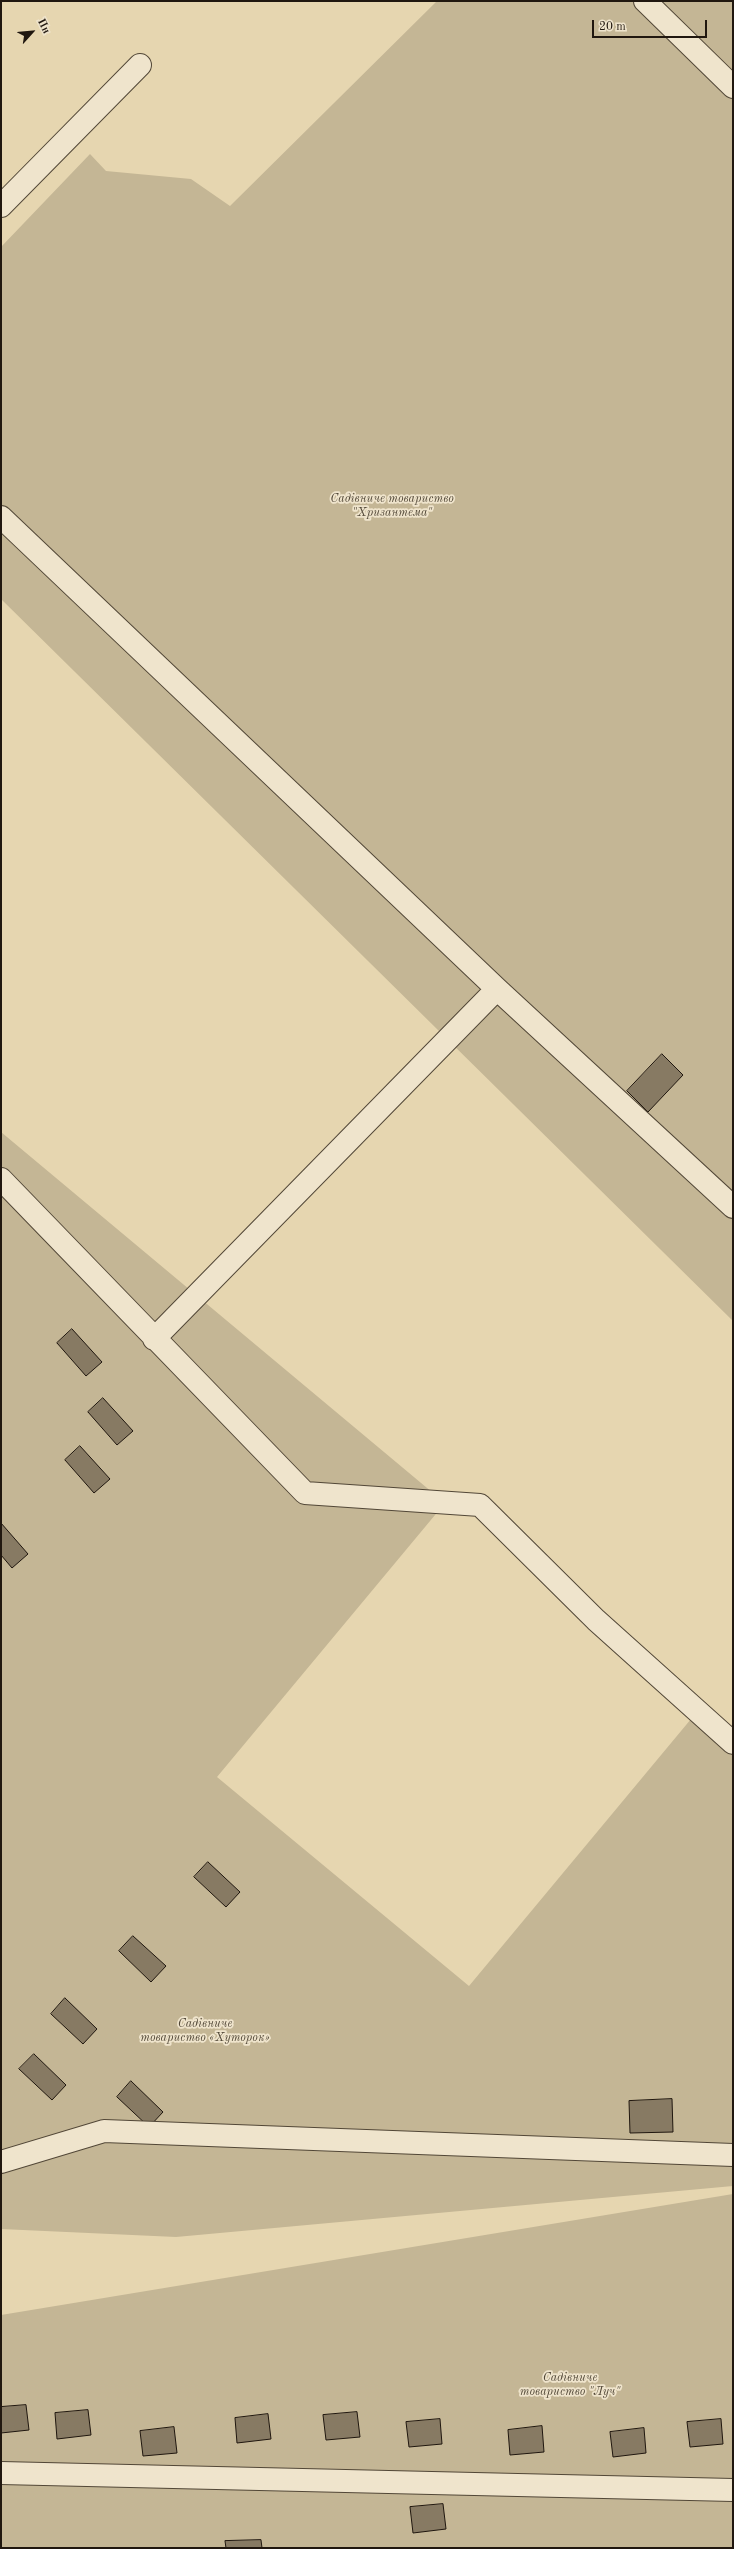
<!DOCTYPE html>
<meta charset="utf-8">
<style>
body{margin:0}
#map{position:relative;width:734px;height:2549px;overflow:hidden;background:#e6d6b0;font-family:"Old Standard TT",serif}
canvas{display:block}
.frame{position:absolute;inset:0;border:2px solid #20170f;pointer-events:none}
.north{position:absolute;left:12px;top:12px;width:40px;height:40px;-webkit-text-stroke:3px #efe4cc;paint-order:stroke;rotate:63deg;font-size:11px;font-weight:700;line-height:16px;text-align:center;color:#20170f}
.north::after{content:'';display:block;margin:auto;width:14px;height:18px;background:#20170f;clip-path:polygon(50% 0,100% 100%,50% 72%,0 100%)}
.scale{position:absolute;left:592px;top:20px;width:115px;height:18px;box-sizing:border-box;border:2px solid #20170f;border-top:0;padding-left:5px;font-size:12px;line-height:14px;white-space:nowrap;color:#20170f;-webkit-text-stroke:3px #efe4cc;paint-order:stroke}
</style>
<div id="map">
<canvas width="734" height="2549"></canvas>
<div class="frame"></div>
<div class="north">Пн</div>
<div class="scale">20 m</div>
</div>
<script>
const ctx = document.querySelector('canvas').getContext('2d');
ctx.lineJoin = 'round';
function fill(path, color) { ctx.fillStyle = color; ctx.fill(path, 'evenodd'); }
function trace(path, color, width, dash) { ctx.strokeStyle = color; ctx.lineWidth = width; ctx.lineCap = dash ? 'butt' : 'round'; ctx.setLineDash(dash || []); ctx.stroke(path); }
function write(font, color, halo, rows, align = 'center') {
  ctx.font = font + ' "Old Standard TT",serif'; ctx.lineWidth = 3.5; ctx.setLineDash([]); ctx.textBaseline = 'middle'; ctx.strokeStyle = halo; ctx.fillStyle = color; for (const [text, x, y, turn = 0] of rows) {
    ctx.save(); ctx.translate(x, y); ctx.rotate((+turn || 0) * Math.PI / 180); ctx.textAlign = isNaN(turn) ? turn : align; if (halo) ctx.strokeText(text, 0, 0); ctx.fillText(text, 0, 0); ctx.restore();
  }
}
fill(new Path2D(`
 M437,1h296v1320l-732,-722v-352l89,-93 16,17 85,8 39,27z
 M1,1132l444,371 -228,274 252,209 227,-273 37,34v439l-557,51 -175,-8z
 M733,2194v354h-732v-233z`), '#c4b695');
const building = new Path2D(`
 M662,1054l21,21 -35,37 -21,-21z
 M72,1329l30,33 -16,14 -29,-33z
 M103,1398l30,33 -16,14 -29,-33z
 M80,1446l30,33 -16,14 -29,-33z
 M1,1523l27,31 -16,14 -11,-13z
 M208,1862l32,30 -14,15 -32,-30z
 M133,1936l33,30 -15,16 -32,-31z
 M65,1998l32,31 -14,15 -32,-30z
 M34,2054l32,31 -14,15 -33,-31z
 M131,2081l32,31 -14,15 -32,-30z
 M672,2099l1,33 -43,1 -1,-32z
 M26,2405l3,25 -28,3v-26z
 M88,2410l3,25 -34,4 -2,-26z
 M357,2412l3,25 -34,3 -3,-25z
 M268,2414l3,25 -34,4 -2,-25z
 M440,2419l2,25 -33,3 -3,-25z
 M721,2419l2,25 -33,3 -3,-25z
 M542,2426l2,26 -34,3 -2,-25z
 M174,2427l3,26 -34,3 -3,-25z
 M644,2428l2,25 -33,4 -3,-25z
 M443,2504l3,25 -33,4 -3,-26z
 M261,2540l1,8h-36l-1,-7z`);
fill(building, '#877a63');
trace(building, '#20170f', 1);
const service = new Path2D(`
 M645,1l88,86
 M1,206l139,-141
 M1,517l496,472 236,218
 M1,1179l304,314 175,12 116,115 137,123
 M154,1339l343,-350
 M1,2162l103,-31 629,24`);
const minor = new Path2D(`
 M1,2473l732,17`);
trace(service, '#524737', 24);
trace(minor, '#524737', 24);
trace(service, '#efe4cc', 22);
trace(minor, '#efe4cc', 22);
write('italic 12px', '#514737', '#efe4cc', [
 ["Садівниче товариство",392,499],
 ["\"Хризантема\"",392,513],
 ["Садівниче",205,2024],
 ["товариство «Хуторок»",205,2038],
 ["Садівниче",570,2378],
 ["товариство \"Луч\"",570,2392]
]);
</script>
